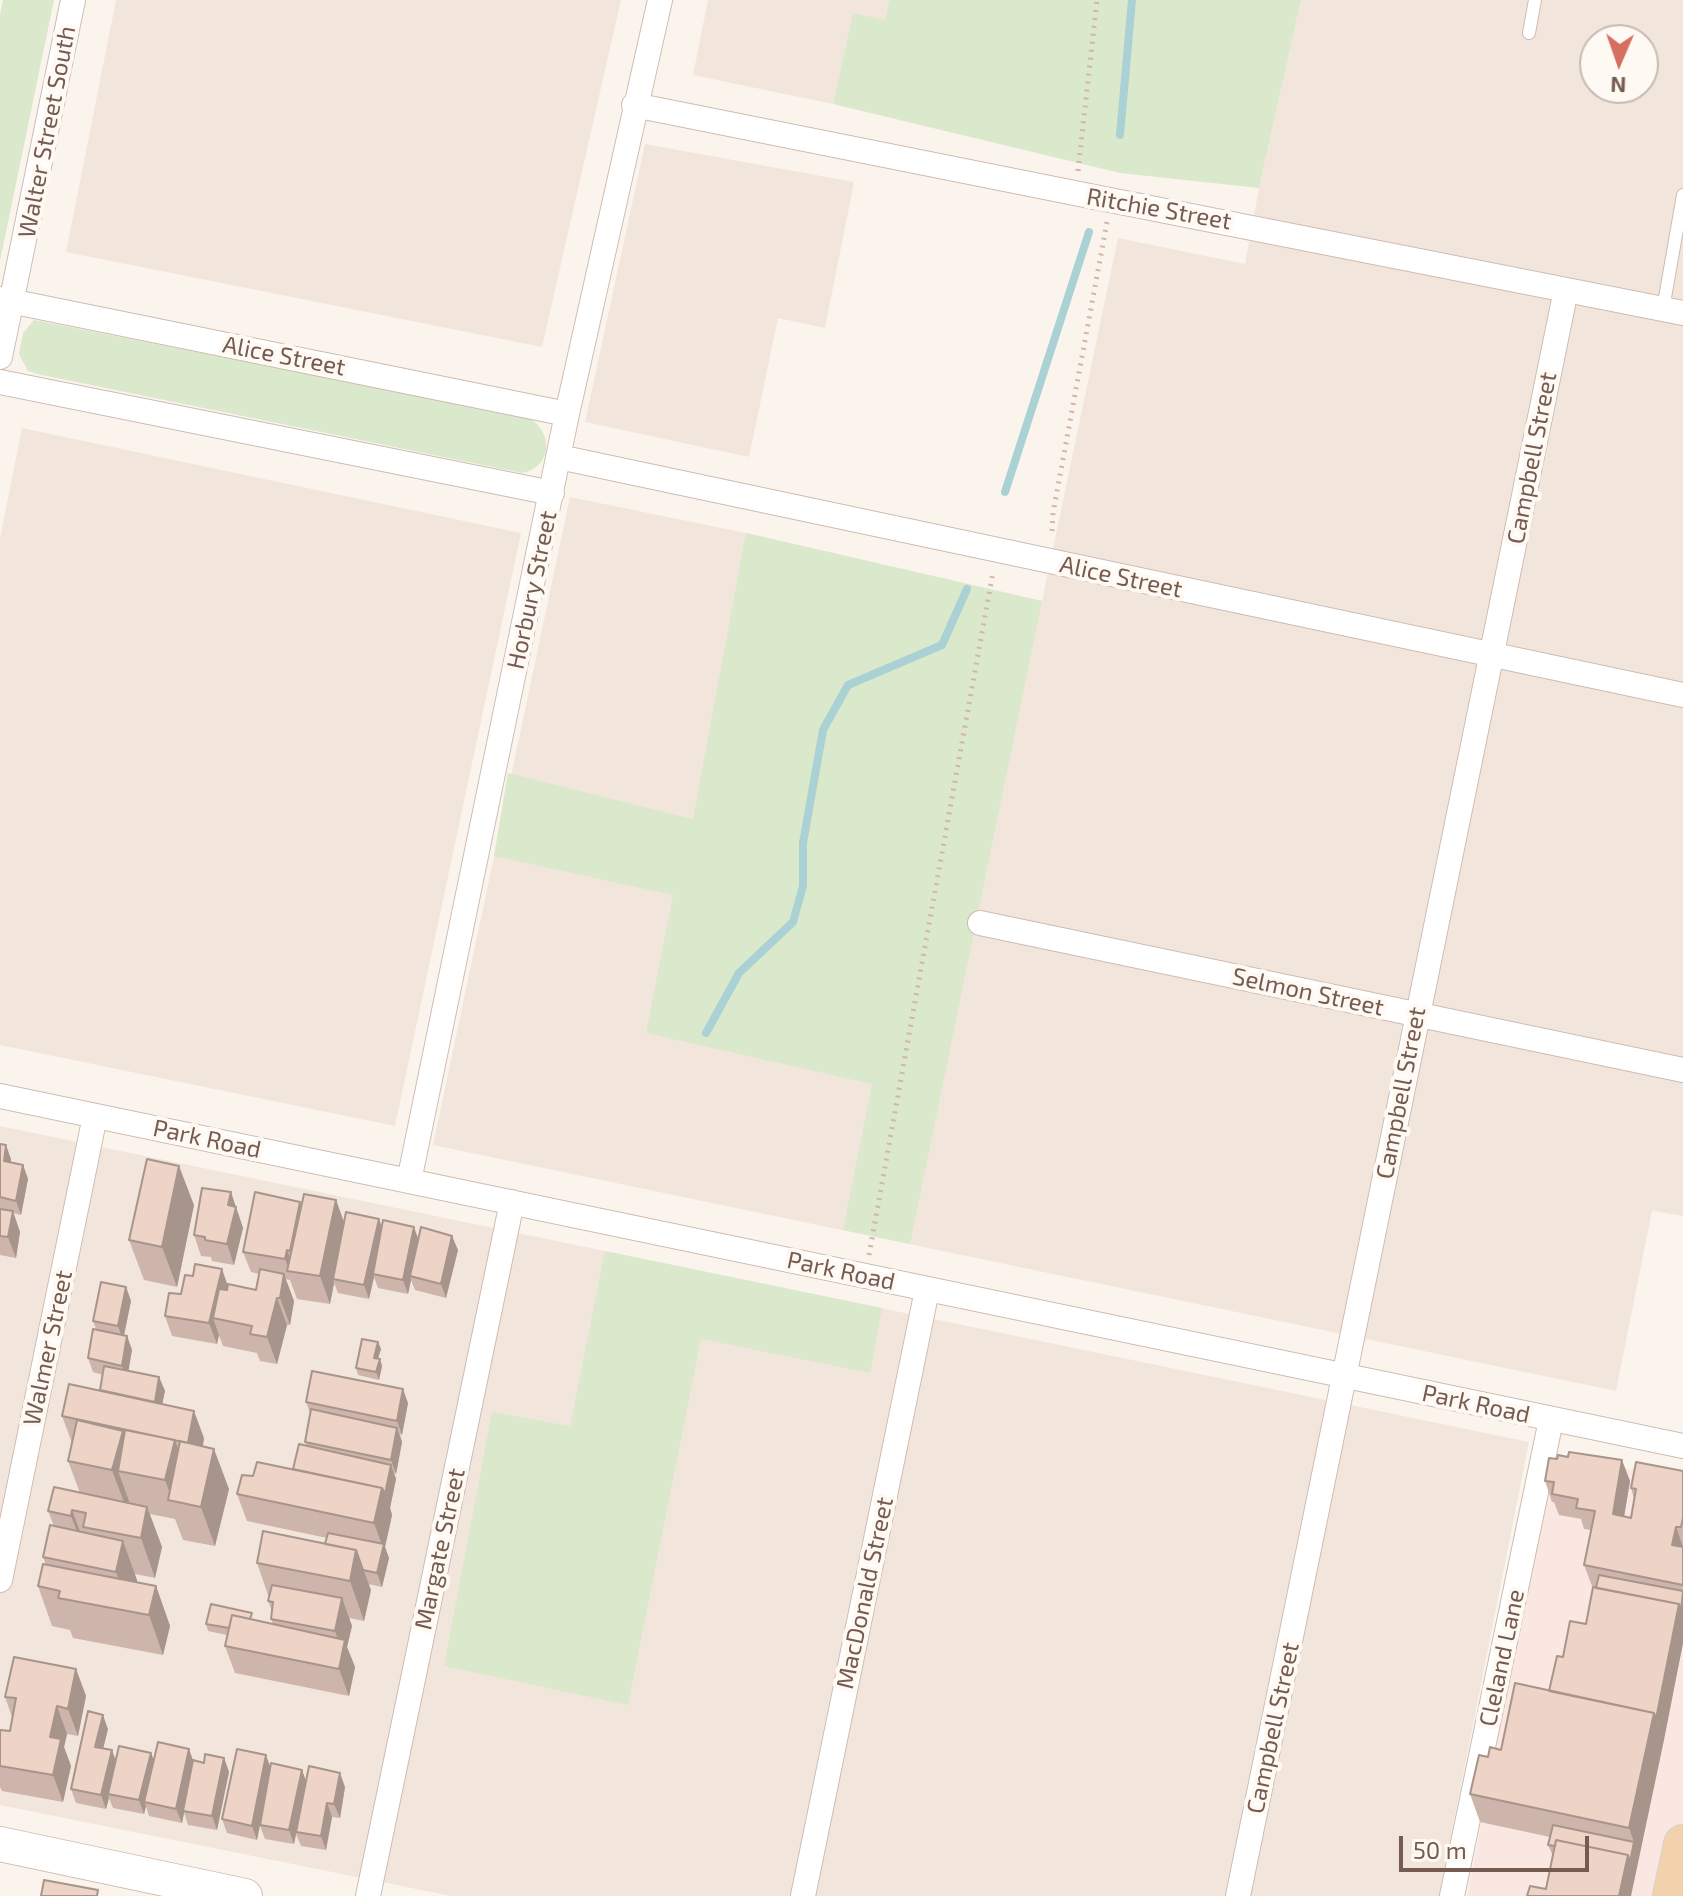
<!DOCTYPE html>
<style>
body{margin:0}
#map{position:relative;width:1683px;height:1896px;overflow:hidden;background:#fbf4ed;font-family:"Exo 2",sans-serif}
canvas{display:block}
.north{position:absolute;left:1579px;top:24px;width:80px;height:80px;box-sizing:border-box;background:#fef9f3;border:2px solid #c7bab2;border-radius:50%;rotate:182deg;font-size:22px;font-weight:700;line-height:32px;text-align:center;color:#755b51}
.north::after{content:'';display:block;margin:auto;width:28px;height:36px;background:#d76f60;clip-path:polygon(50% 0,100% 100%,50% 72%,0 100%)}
.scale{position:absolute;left:1399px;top:1836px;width:190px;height:36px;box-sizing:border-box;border:4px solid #755b51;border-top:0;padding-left:10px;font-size:24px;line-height:28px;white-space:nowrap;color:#755b51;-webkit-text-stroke:6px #fef9f3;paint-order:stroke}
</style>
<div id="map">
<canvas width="1683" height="1896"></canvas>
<div class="north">N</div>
<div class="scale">50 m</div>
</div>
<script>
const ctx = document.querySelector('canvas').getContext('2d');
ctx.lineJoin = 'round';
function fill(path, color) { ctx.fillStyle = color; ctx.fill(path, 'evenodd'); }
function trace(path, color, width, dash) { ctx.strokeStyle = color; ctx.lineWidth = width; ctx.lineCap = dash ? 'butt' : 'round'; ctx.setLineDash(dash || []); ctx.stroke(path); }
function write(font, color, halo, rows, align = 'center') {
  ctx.font = font + ' "Exo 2",sans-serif'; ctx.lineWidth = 8; ctx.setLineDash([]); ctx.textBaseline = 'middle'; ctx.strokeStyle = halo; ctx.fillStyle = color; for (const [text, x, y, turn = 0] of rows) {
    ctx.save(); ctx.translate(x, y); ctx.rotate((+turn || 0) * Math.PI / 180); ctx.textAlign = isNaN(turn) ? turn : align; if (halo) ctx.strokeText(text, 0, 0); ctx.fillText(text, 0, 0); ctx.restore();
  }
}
fill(new Path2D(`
 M116,0h505l-79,347 -476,-95z
 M708,0h181l-4,20 -32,-6 -20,90 -140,-29z
 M1301,0h382v1216l-31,-5 -36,180 -1183,-246 137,-648 176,36 296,68 76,-363 127,26 14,-76zM1595,40h48v48h-48z
 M645,144l209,38 -29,146 -47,-10 -29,139 -164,-35z
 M22,428l499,105 -126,593 -395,-81v-507z
 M0,1126l1529,316 -90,454h-988l-451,-91z`), '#f2e6dc');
fill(new Path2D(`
 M1553,1456l130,22v418h-216z`), '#fae7e2');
fill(new Path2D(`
 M3,0h51l-54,261v-246z
 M889,0h412l-42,188 -139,-15 -287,-69 20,-91 32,7z
 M34,320l493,97c27,14 26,50 -5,56l-485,-99 -9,-3 -9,-17 4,-21z
 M746,533l296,68 -132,643 -67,-14 29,-146 -226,-51 27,-138 -179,-39 14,-83 185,46z
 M605,1251l277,57 -12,65 -169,-34 -73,366 -184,-39 48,-254 78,14z`), '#dae8cc');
trace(new Path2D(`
 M1120,135l12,-135
 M1005,492l84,-260
 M706,1033l33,-60 54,-51 10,-36v-43l20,-113 25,-45 94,-40 25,-56`), '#aad1d4', 8);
const service = new Path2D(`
 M1529,33l6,-33
 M1663,309l20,-114`);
const minor = new Path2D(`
 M634,105c349,72 700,137 1049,208
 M0,299l567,115
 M0,357l73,-357
 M0,382l552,111
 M559,457l1124,238
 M980,923l703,147
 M0,1096l1683,350
 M409,1181l158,-767 93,-414
 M0,1580l95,-464
 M368,1896l144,-694
 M803,1896l124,-606
 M1238,1896l328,-1606
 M1452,1896l99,-476`);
const secondary = new Path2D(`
 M0,1844l245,52`);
const primary = new Path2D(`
 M1672,1896l11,-52`);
trace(service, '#cdbcb3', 14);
trace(minor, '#cdbcb3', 26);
trace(secondary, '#d2beb3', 36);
trace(primary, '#d8d1ce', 40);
trace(new Path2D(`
 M1078,171l19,-171
 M1052,531l1,-18 54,-291
 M869,1255l124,-683`), '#d3b6aa', 5, [2, 6]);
trace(service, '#fff', 12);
trace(minor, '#fff', 24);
trace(secondary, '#fff', 34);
trace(primary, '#f2d2ad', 38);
fill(new Path2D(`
 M0,1144l11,15v3l12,3 5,14 -7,36 -8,-2 7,19 -4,26 -16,-3z
 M336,1200l8,22 38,5 76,23 -12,48 -31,-8 -4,-10 -3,14 -30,-6 -4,-11 -5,22 -31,-6 -4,-10 -4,21 -33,-5 -7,-19 -5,-1 9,22 -4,24h-3l-10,39 -17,-3 -3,-8 -34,-7 -4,-11 -2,9 -45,-8 -7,-20 28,-40 35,10 28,4 3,-16 -8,-2 -8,-20 57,-50 1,3z
 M194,1205l-17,82 -33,-7 -15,-40z
 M238,1213l5,15 -9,37 -22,-4 -1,-4 -10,-1 -7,-21z
 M126,1287l5,14 -7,34 3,1 5,14 -4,20 31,7 6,14 -3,13 42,34 -1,9 26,42 -14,57 -32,-6 -8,-21 -25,-5 12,33 -7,31 -20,-4 2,9 19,3 14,40 -7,29 -90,-17 -3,-8 -18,-4 -14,-40 8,-21 -3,-8 11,-31 -6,-15 32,-18 -12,-32 4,-18 -10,-27 38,-26 3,-15 -10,-3 -5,-14 8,-29 -3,-8z
 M378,1342l3,7 -3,9 4,8 -3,14 -21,-5 -2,-7z
 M306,1402l102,1 -6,32 -2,-1 2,8 -6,32 -2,-1 2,6 -6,29 2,7 -7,32 4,11 -7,29 -14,-3 3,6 -7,31 -15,-3 3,8 -5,21 8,20 -6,29 -114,-23 -10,-27 2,-11 -19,-4 -2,-7 49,-4 18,4 -2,-5 1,-8 -4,-10 1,-3 -12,-35 68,-19 2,-6 -80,-17 -10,-27 16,-18 40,-7 14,-23 -2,-4 5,-29z
 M1683,1471v172l-44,213 -93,33 7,-33 -5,-11 2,-8 -70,-15 -10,-28 18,-37 13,-7 48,-59 14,-34 23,-33 10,-36 -4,-2 -8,-21 7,-35 -7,-1 -3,-10 -22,-4 -5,-13h-2l-7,-21h85l-6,35 7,2 3,-19 -3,-11z
 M76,1669l10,27 -8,40 -11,-2 -3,13 7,19 -8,36 -61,-11 -2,-4v-57l10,1 2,-14 -7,-20z
 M108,1729l-5,20 13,10 35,-6 3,8 40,-1 10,3 20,-5 5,14 -12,58 -29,-5 -4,-13 -2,11 -33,-7 -3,-10 -2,8 -31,-6 -4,-10 -3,11 -30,-6 -5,-14z
 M270,1766l32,4 4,12 39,5 -5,31 -8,-1 -6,33 -25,-4 -5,-12 -2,10 -29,-5 -5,-13 -3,14 -30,-7 -5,-14z`), '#cdb5ab');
fill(new Path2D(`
 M6,1145l5,14 -2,16 -5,-14z
 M23,1165l5,14 -7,36 -5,-14z
 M179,1166l15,39 -17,82 -15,-40z
 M231,1192l12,36 -9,37 -7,-21 1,-39z
 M336,1200l10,28 -13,51 1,4 -4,21 -10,-28z
 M13,1211l7,21 -4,26 -8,-21z
 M379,1219l5,14 -11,41 1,3 -5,22 -5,-14z
 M414,1227l5,14 -9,35 1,4 -3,14 -5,-14z
 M452,1236l6,14 -12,48 -5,-14z
 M287,1250l8,21 -5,1 -5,-13z
 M222,1269l7,20 -16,29 6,17 -2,9 -8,-21z
 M284,1274l10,27 -4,24 -10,-27z
 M126,1287l5,14 -8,39 -5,-14z
 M277,1298l10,27 -10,39 -10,-27z
 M127,1336l5,14 -5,30 -5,-14z
 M378,1342l3,7 -5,16 -2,-7z
 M380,1359l2,7 -3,14 -3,-8z
 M159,1377l6,14 -6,28 -5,-14z
 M403,1389l5,14 -6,32 -5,-14z
 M194,1411l10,27 -6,33 -10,-27z
 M397,1428l5,14 -6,32 -5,-14z
 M123,1431l14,40h-19l11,30 -2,9 -15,-40z
 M175,1440l14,40 -16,21 -8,-21z
 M214,1449l15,40 -14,57 -14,-39z
 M1622,1460l8,21 -9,54 -8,-21z
 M391,1465l5,14 -6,29 2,7 -7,32 4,11 -7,29 -5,-14 6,-25 -9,-25 8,-35z
 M147,1507l15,40 -7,31 -14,-40z
 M72,1510l15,40 -1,5 -15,-39z
 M1676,1527l7,20 -11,-2z
 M123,1541l14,39 -7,32 -14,-40z
 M356,1550l15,40 -7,31 -14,-40z
 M156,1586l14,40 -7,29 -14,-40z
 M342,1598l10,28 -5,21 8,20 -6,29 -10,-27 3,-17 -7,-21z
 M1683,1603v40l-19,97 -8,-21 23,-115z
 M76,1669l10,27 -8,40 -10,-27z
 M57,1706l10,28 -3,13 7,19 -8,36 -10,-27 -3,-38z
 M1654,1713l10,27 -33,156h-12l9,-41 6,-13 -5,-14z
 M103,1715l5,14 -8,32 -5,-14z
 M189,1749l5,14 -12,60 -6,-14z
 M112,1750l5,14 -9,30 1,4 -3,11 -5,-14z
 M151,1753l5,14 -12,35 2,4 -2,8 -5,-14z
 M266,1755l5,14 -14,71 -5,-14z
 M224,1758l5,14 -12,58 -5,-14z
 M302,1770l5,14 -11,48v2l-2,10 -5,-14z
 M340,1773l5,14 -5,31 -6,-14z
 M327,1803l5,14 -6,33 -5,-14z`), '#a7948b');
const building = new Path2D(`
 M0,1144l6,1 -2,16 19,4 -7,36 -16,-4z
 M147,1159l32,7 -17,81 -33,-7z
 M202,1188l29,4 -3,13 8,2 -9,37 -22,-4v-3l-11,-2z
 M255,1192l45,10 -10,49 -3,-1 -2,9 -42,-7z
 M304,1194l32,6 -16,76 -33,-5z
 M0,1209l13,2 -5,26 -8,-1z
 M346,1212l33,7 -15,66 -31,-6z
 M383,1220l31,7 -11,53 -30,-6z
 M421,1227l31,9 -11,48 -31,-8z
 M195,1264l27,5 -13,54 -44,-7 4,-23 12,1 4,-19 8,1z
 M260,1269l24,5 -4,24h-3l-10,39 -17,-3 2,-8 -39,-8 6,-29 8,1 1,-6 28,6z
 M101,1282l25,5 -8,39 -25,-5z
 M93,1329l34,7 -5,30 -34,-8z
 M362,1339l16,3 -4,16 6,1 -4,13 -20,-4z
 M104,1366l55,11 -4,25 -55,-12z
 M312,1371l91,18 -6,32 -91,-19z
 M69,1384l125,27 -6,32 -126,-27z
 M311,1409l86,19 -6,32 -86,-18z
 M77,1420l46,11 -11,39 -44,-9z
 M125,1430l50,10 -10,40 -47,-9z
 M180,1441l34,8 -13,58 -33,-7z
 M299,1444l92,21 -6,29 -3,-6 -89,-19z
 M1569,1452l53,8 -9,54 18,4 5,-29 -5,-1 5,-26 47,9v47l-2,9h-5l-4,18 11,2v38l-99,-20 11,-54 -19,-3 2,-9 -26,-5 2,-12 -9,-1 4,-23 8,1 1,-4 10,2z
 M257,1462l125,26 -8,35 -137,-29 5,-19 11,1z
 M54,1487l93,20 -6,31 -58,-11 3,-14 -14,-3 -1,6 -23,-5z
 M50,1525l73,16 -7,31 -73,-15z
 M263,1531l93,19 -6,31 -93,-18z
 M328,1533l56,11 -7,29 -14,-3 -7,-20 -31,-6z
 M43,1564l113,22 -7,29 -91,-17 2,-7 -22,-5z
 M1599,1575l84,16 -2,20 -2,-7 -83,-16z
 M272,1585l70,13 -7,33 -64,-12 2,-17 -5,-1z
 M1593,1587l86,17 -23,115 -2,-6 -105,-22 8,-35 6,1 7,-36 16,3z
 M211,1604l41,9 -2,6 -18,-4 -3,13 -23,-4z
 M232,1615l113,25 -6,29 -114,-23z
 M14,1657l62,12 -8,40 -11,-3 -7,31 11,2 -8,36 -53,-9v-36l10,1 6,-33 -11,-1z
 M1515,1683l139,30 -25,115 -159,-34 9,-39 9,2 2,-10 11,3z
 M88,1711l15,4 -8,32 17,3 -11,45 -30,-6z
 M158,1742l31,7 -13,60 -32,-7z
 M119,1746l32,7 -12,47 -31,-6z
 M237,1749l29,6 -14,71 -30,-7z
 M205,1754l19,4 -12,58 -29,-5 10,-51 11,3z
 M271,1763l31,7 -13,60 -29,-5z
 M309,1766l31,7 -6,31 -7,-1 -6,33 -25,-4z
 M1553,1825l81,17 -4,20 -2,-7 -72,-15 -1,6 -7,-1z
 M1556,1840l72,15 -9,41h-92l3,-10 16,3z
 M44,1880l54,10 -1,6h-56z`);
fill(building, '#eed3c7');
trace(building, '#a7948b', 2);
write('24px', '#755b51', '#fef9f3', [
 ["Walter Street South",47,132,-79],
 ["Ritchie Street",1159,209,10],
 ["Alice Street",284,356,11],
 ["Campbell Street",1532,458,-79],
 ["Alice Street",1121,577,12],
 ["Horbury Street",532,590,-78],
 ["Selmon Street",1308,992,12],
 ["Campbell Street",1401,1093,-79],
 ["Park Road",207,1139,12],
 ["Park Road",841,1271,12],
 ["Walmer Street",48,1348,-78],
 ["Park Road",1476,1404,12],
 ["Margate Street",440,1549,-78],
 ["MacDonald Street",865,1593,-78],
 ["Cleland Lane",1502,1658,-78],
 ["Campbell Street",1273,1728,-78]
]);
</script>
